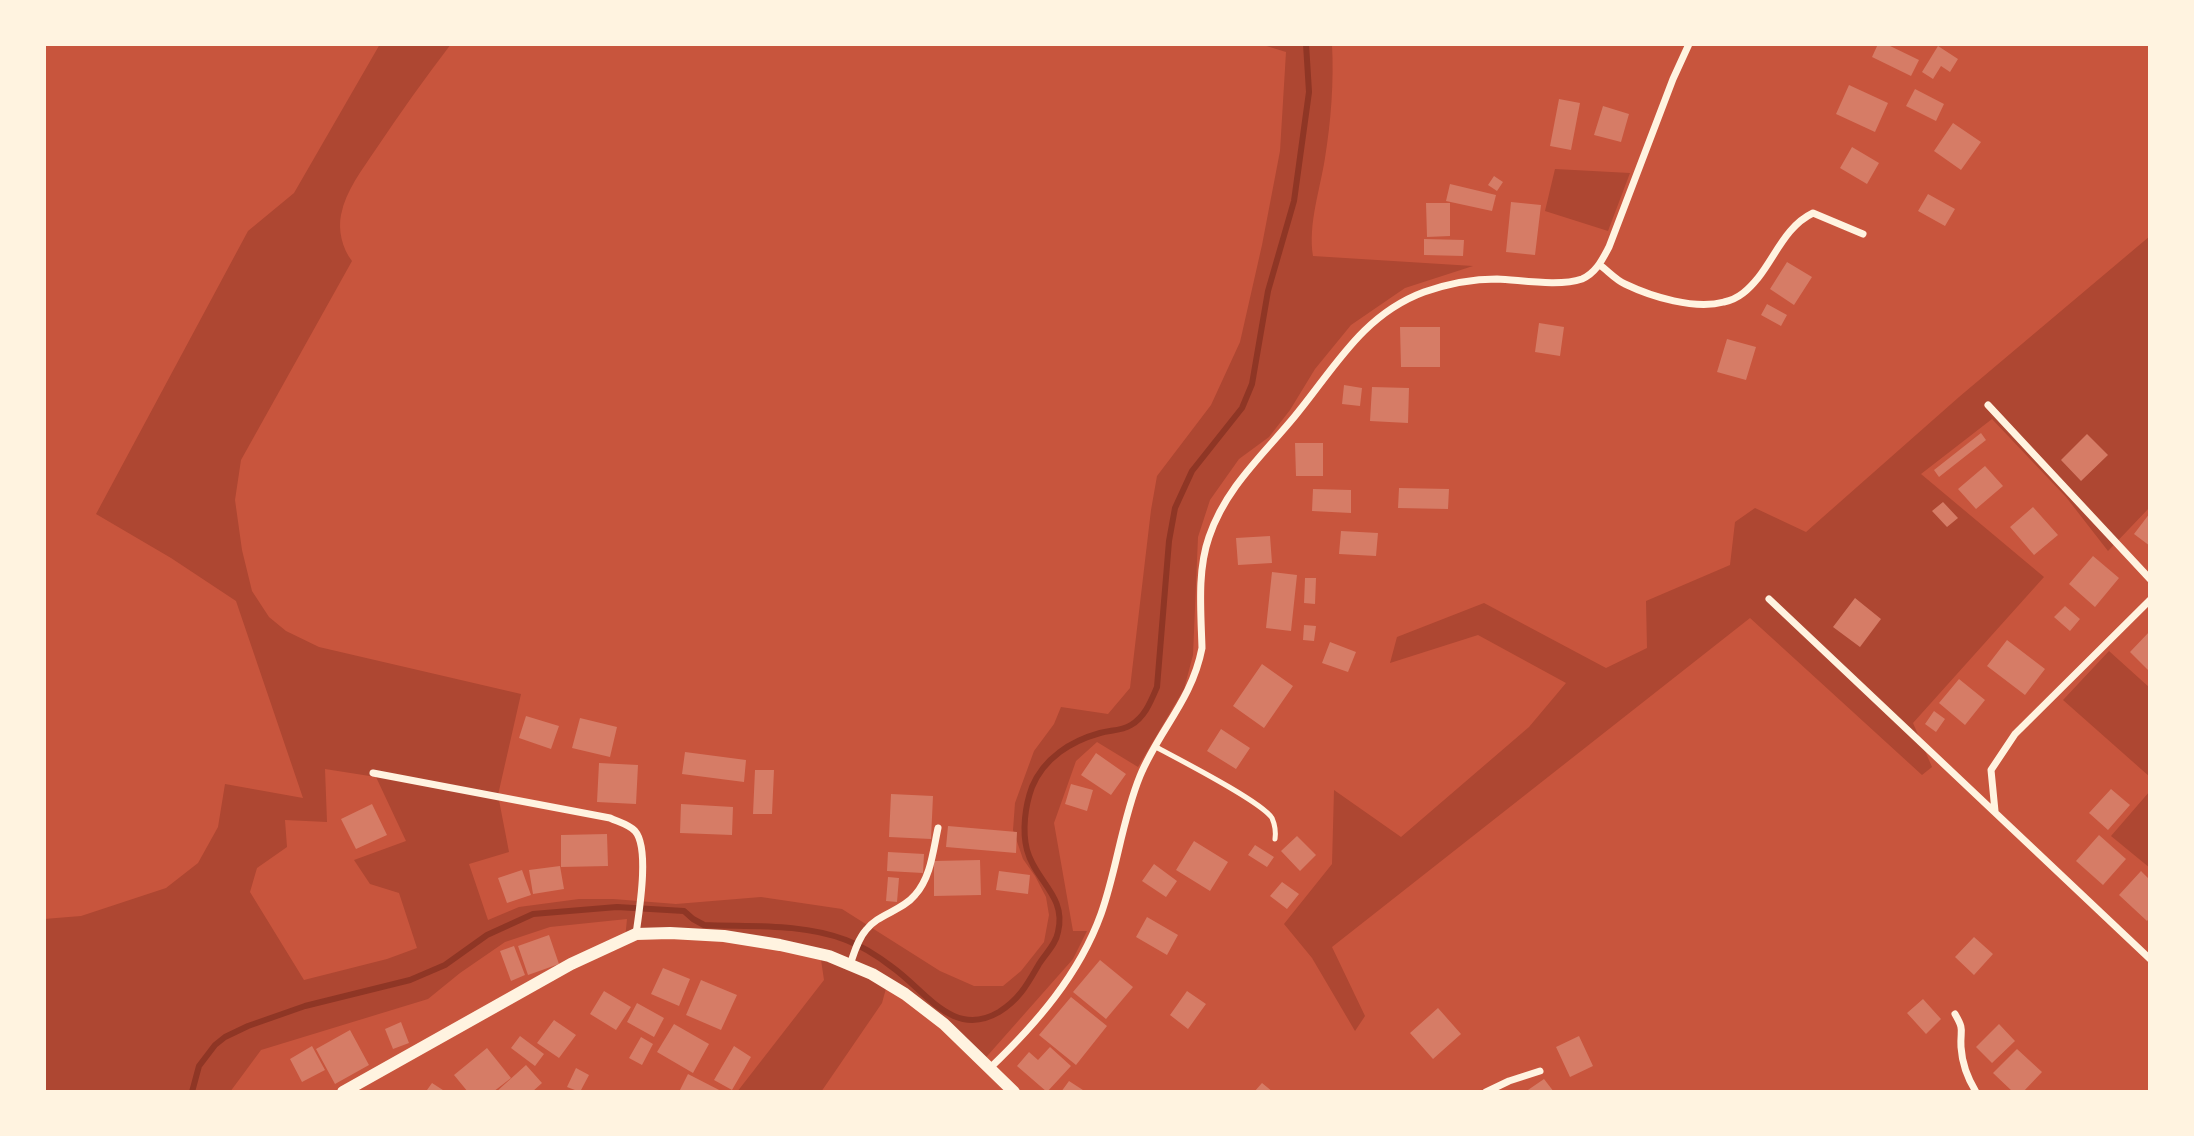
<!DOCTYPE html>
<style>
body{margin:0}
#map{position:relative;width:2194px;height:1136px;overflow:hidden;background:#c8553d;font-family:"DM Sans",sans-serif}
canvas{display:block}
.frame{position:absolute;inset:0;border:46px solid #fff3e0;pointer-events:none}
</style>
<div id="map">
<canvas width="2194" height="1136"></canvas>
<div class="frame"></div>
</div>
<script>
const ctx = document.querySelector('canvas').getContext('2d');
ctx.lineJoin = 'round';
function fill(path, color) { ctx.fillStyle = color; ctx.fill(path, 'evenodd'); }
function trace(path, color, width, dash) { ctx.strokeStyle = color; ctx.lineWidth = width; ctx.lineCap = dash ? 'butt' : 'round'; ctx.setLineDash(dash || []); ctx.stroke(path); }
fill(new Path2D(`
 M380,44h71c-26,34 -51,69 -75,105 -14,21 -30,41 -35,66 -3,15 1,33 11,46l-111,199 -6,40 7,50 10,41 17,26 17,14 33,16 202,47 -23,101 11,57 -40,12 19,56 31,-13 60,-8h34l63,5 85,-7 81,12 98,62 34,15h29l18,-15 23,-29 5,-27 -3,-18 -11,-21 -12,-17 -10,-29 2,-27 19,-52 20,-27 7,-17 47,7 22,-26 21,-178 6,-34 54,-71 29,-63 22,-97 18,-94 6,-99 -26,-8h72c2,38 -1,77 -7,114 -5,32 -17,66 -12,98l160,10 -68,22 -54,37 -36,44 -25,41 -21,27 -30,22 -29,41 -12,37 -5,118 -9,34 -46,78 -41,-25 -21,19 -22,62 19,108h14l-14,28 -92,104 -50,-45 -44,-33 -5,18 -61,89h-84l87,-112 -4,-27 -95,-17 -100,3 2,-20 -77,8 -45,15 -45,31 -32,26 -167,51 -31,42h-186v-173l37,-3 85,-28 32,-25 20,-36 7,-43 78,14 -67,-197 -65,-43 -75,-44 152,-283 46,-38zM325,769l51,8 30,64 -52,19 16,24 29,9 18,55 -30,11 -83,21 -54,-88 7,-24 30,-21 -2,-27 42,2z
 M1555,169l75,4 -22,58 -63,-20z
 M2150,236v271l-42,44 -42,-54 -74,-78 -71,55 123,103 -131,146 19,44 -10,8 -172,-157 -418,329 33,69 -10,15 -43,-73 -28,-34 48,-60 2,-74 67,47 128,-110 37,-44 -88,-48 -88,28 7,-26 87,-34 122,65 41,-20 -1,-47 84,-36 5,-43 20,-14 51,24 153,-135z
 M2109,651l41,37v89l-87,-77z
 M2150,791v77l-39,-32z`), '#ae4732');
trace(new Path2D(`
 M192,1092l7,-26 16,-21 10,-8 23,-11 57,-20 105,-26 35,-15 42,-30 46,-21 84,-7 67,4 9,8 11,6c47,2 98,-2 142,15 16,6 33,17 46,27 34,24 61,72 107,45 21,-13 29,-29 40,-48 7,-11 17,-20 19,-32 9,-36 -23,-51 -31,-82 -5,-19 -2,-44 5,-63 12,-29 39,-46 68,-54 11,-3 21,-2 31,-8 14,-8 20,-24 26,-38l12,-146 6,-33 17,-37 50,-63 10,-24 16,-93 26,-90 15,-109 -3,-48`), '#8f3625', 6);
fill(new Path2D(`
 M1878,44h8l33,16 -8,16 -39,-19z
 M1938,46l20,13 -8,13 -9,-6 -8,13 -11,-7z
 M1849,85l39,18 -13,29 -39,-18z
 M1915,89l29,15 -8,17 -30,-15z
 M1559,99l21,4 -9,47 -21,-4z
 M1603,106l26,8 -8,28 -27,-7z
 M1953,123l28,19 -20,28 -27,-19z
 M1852,147l27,16 -12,21 -27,-16z
 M1494,176l9,6 -6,9 -9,-6z
 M1450,184l46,11 -4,16 -46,-10z
 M1928,194l27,15 -10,17 -27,-15z
 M1511,202l30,3 -6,50 -29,-3z
 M1426,203h24v33l-23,1z
 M1424,239l40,1 -1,16 -39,-1z
 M1787,262l25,15 -18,28 -24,-16z
 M1767,304l20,11 -6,11 -20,-11z
 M1539,323l25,4 -4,29 -25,-4z
 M1400,327h40v40h-39z
 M1727,339l29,8 -10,33 -29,-8z
 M1344,385l18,3 -2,18 -18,-2z
 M1372,387l37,1 -1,35 -38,-2z
 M1981,433l5,7 -47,37 -5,-7z
 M2087,434l21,21 -27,26 -20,-21z
 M1295,443h28v33h-27z
 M1985,466l18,20 -27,23 -18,-20z
 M1399,488l50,1 -1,20 -50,-1z
 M1313,489l38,1v23l-39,-2z
 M1943,502l15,16 -11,9 -15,-16z
 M2033,507l25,28 -24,20 -24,-28z
 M2150,513v33l-16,-12z
 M1341,531l37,2 -2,23 -37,-2z
 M1270,536l2,27 -34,2 -2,-27z
 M2093,556l26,22 -24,29 -26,-23z
 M1272,572l25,3 -6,56 -25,-3z
 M1305,578h11l-1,26 -11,-1z
 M1855,598l26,21 -21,28 -27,-20z
 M2065,606l15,13 -10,12 -16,-14z
 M1304,625l12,1 -2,15 -11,-1z
 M2150,631v41l-20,-20z
 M2007,640l38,29 -20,26 -38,-29z
 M1330,642l26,10 -8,20 -26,-9z
 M1262,664l31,22 -29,42 -31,-22z
 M1959,679l26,21 -20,25 -26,-22z
 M1934,711l11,8 -9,13 -11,-8z
 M526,716l33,10 -8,23 -32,-11z
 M580,718l37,9 -7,30 -38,-9z
 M1221,729l29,19 -14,21 -29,-18z
 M685,752l61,8 -2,22 -62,-8z
 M1096,753l30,21 -15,21 -30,-20z
 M599,763l39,2 -2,39 -39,-2z
 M755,770h19l-2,44h-19z
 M1071,784l22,6 -6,21 -22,-7z
 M2111,789l19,16 -22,25 -19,-17z
 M891,794l42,2 -2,43 -42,-2z
 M372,804l15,31 -31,14 -15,-30z
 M681,804l52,3 -1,28 -52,-2z
 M948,826l69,6 -1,21 -70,-6z
 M607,834l1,32 -47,1v-32z
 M2099,835l27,24 -23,26 -27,-24z
 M1297,836l19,19 -16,16 -19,-20z
 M1194,841l34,21 -18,29 -34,-21z
 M1255,845l19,12 -7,10 -19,-12z
 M888,852l36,2 -1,19 -36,-2z
 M980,860l1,35 -47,1v-35z
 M1154,864l23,17 -11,16 -24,-16z
 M560,866l4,23 -31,5 -4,-24z
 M522,870l9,25 -24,8 -9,-25z
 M999,871l31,4 -2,19 -32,-4z
 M2141,871l9,9v37l-3,4 -28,-26z
 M888,877l11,1 -2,24 -11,-1z
 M1282,882l17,12 -12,15 -17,-13z
 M1147,917l31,18 -11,20 -31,-18z
 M549,935l10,29 -31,11 -10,-29z
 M1974,937l19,17 -19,21 -19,-18z
 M514,946l11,29 -14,6 -11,-30z
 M1100,960l33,27 -27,32 -33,-27z
 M663,968l27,11 -11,27 -28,-12z
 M701,980l36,15 -16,35 -35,-15z
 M604,991l27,16 -15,23 -26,-16z
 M1187,991l19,13 -18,25 -18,-14z
 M1071,997l36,29 -31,39 -37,-30z
 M1923,999l18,20 -15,15 -19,-21z
 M637,1003l27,15 -10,19 -27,-15z
 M1438,1008l23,26 -28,25 -23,-26z
 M554,1020l22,15 -17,23 -22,-15z
 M401,1022l8,21 -16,6 -8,-20z
 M674,1024l35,20 -16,29 -36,-21z
 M1999,1024l16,17 -23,22 -16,-16z
 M350,1030l19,35 -34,19 -19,-35z
 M520,1036l24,18 -9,12 -24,-18z
 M1579,1036l14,30 -23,11 -14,-30z
 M641,1037l12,7 -11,21 -13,-7z
 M312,1046l13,24 -23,12 -12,-23z
 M734,1046l17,11 -19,33 -18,-10z
 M1050,1047l21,19 -24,26 -30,-26 12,-14 9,8z
 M487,1048l24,30 -18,14h-25l-14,-17z
 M2017,1049l25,23 -19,20h-10l-20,-19z
 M526,1065l16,18 -10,9h-36z
 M576,1068l13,7 -9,17 -13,-5z
 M688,1074l35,18h-44z
 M1544,1079l10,13h-29z
 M1069,1081l17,11h-25z
 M432,1083l14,9h-15l-4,-2z
 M1262,1083l11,9h-19z`), '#d67c66');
trace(new Path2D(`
 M1156,747c22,12 105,54 116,71 3,7 4,14 3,21`), '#fff3e0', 5);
trace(new Path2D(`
 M1600,265c8,6 16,15 25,19 27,13 70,26 99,18 15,-3 25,-13 34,-24 18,-23 28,-52 55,-65l50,21
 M1988,405l162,174
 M1769,599l381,360
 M373,773l237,45c8,4 18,6 25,13 15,17 4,81 1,103
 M1995,811l-4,-41 24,-36 135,-134
 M850,965c4,-12 8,-26 16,-35 12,-16 36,-19 49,-35 16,-18 18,-44 23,-67
 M1955,1014c10,17 5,15 6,33 1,16 7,32 15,45
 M990,1068c46,-44 89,-93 111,-154 16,-45 21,-94 39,-138 19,-46 52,-76 62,-128 -1,-36 -5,-77 7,-111 17,-50 54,-82 86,-121 39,-47 67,-101 129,-124 23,-8 48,-13 73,-13 24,1 62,8 85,0 14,-6 20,-19 27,-32l64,-168 16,-35
 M1486,1092l23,-11 31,-10`), '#fff3e0', 7);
trace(new Path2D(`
 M343,1092l228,-128 65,-30 34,-1 54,3 56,9 49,11 43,18 33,20 39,30 70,68`), '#fff3e0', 12);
</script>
